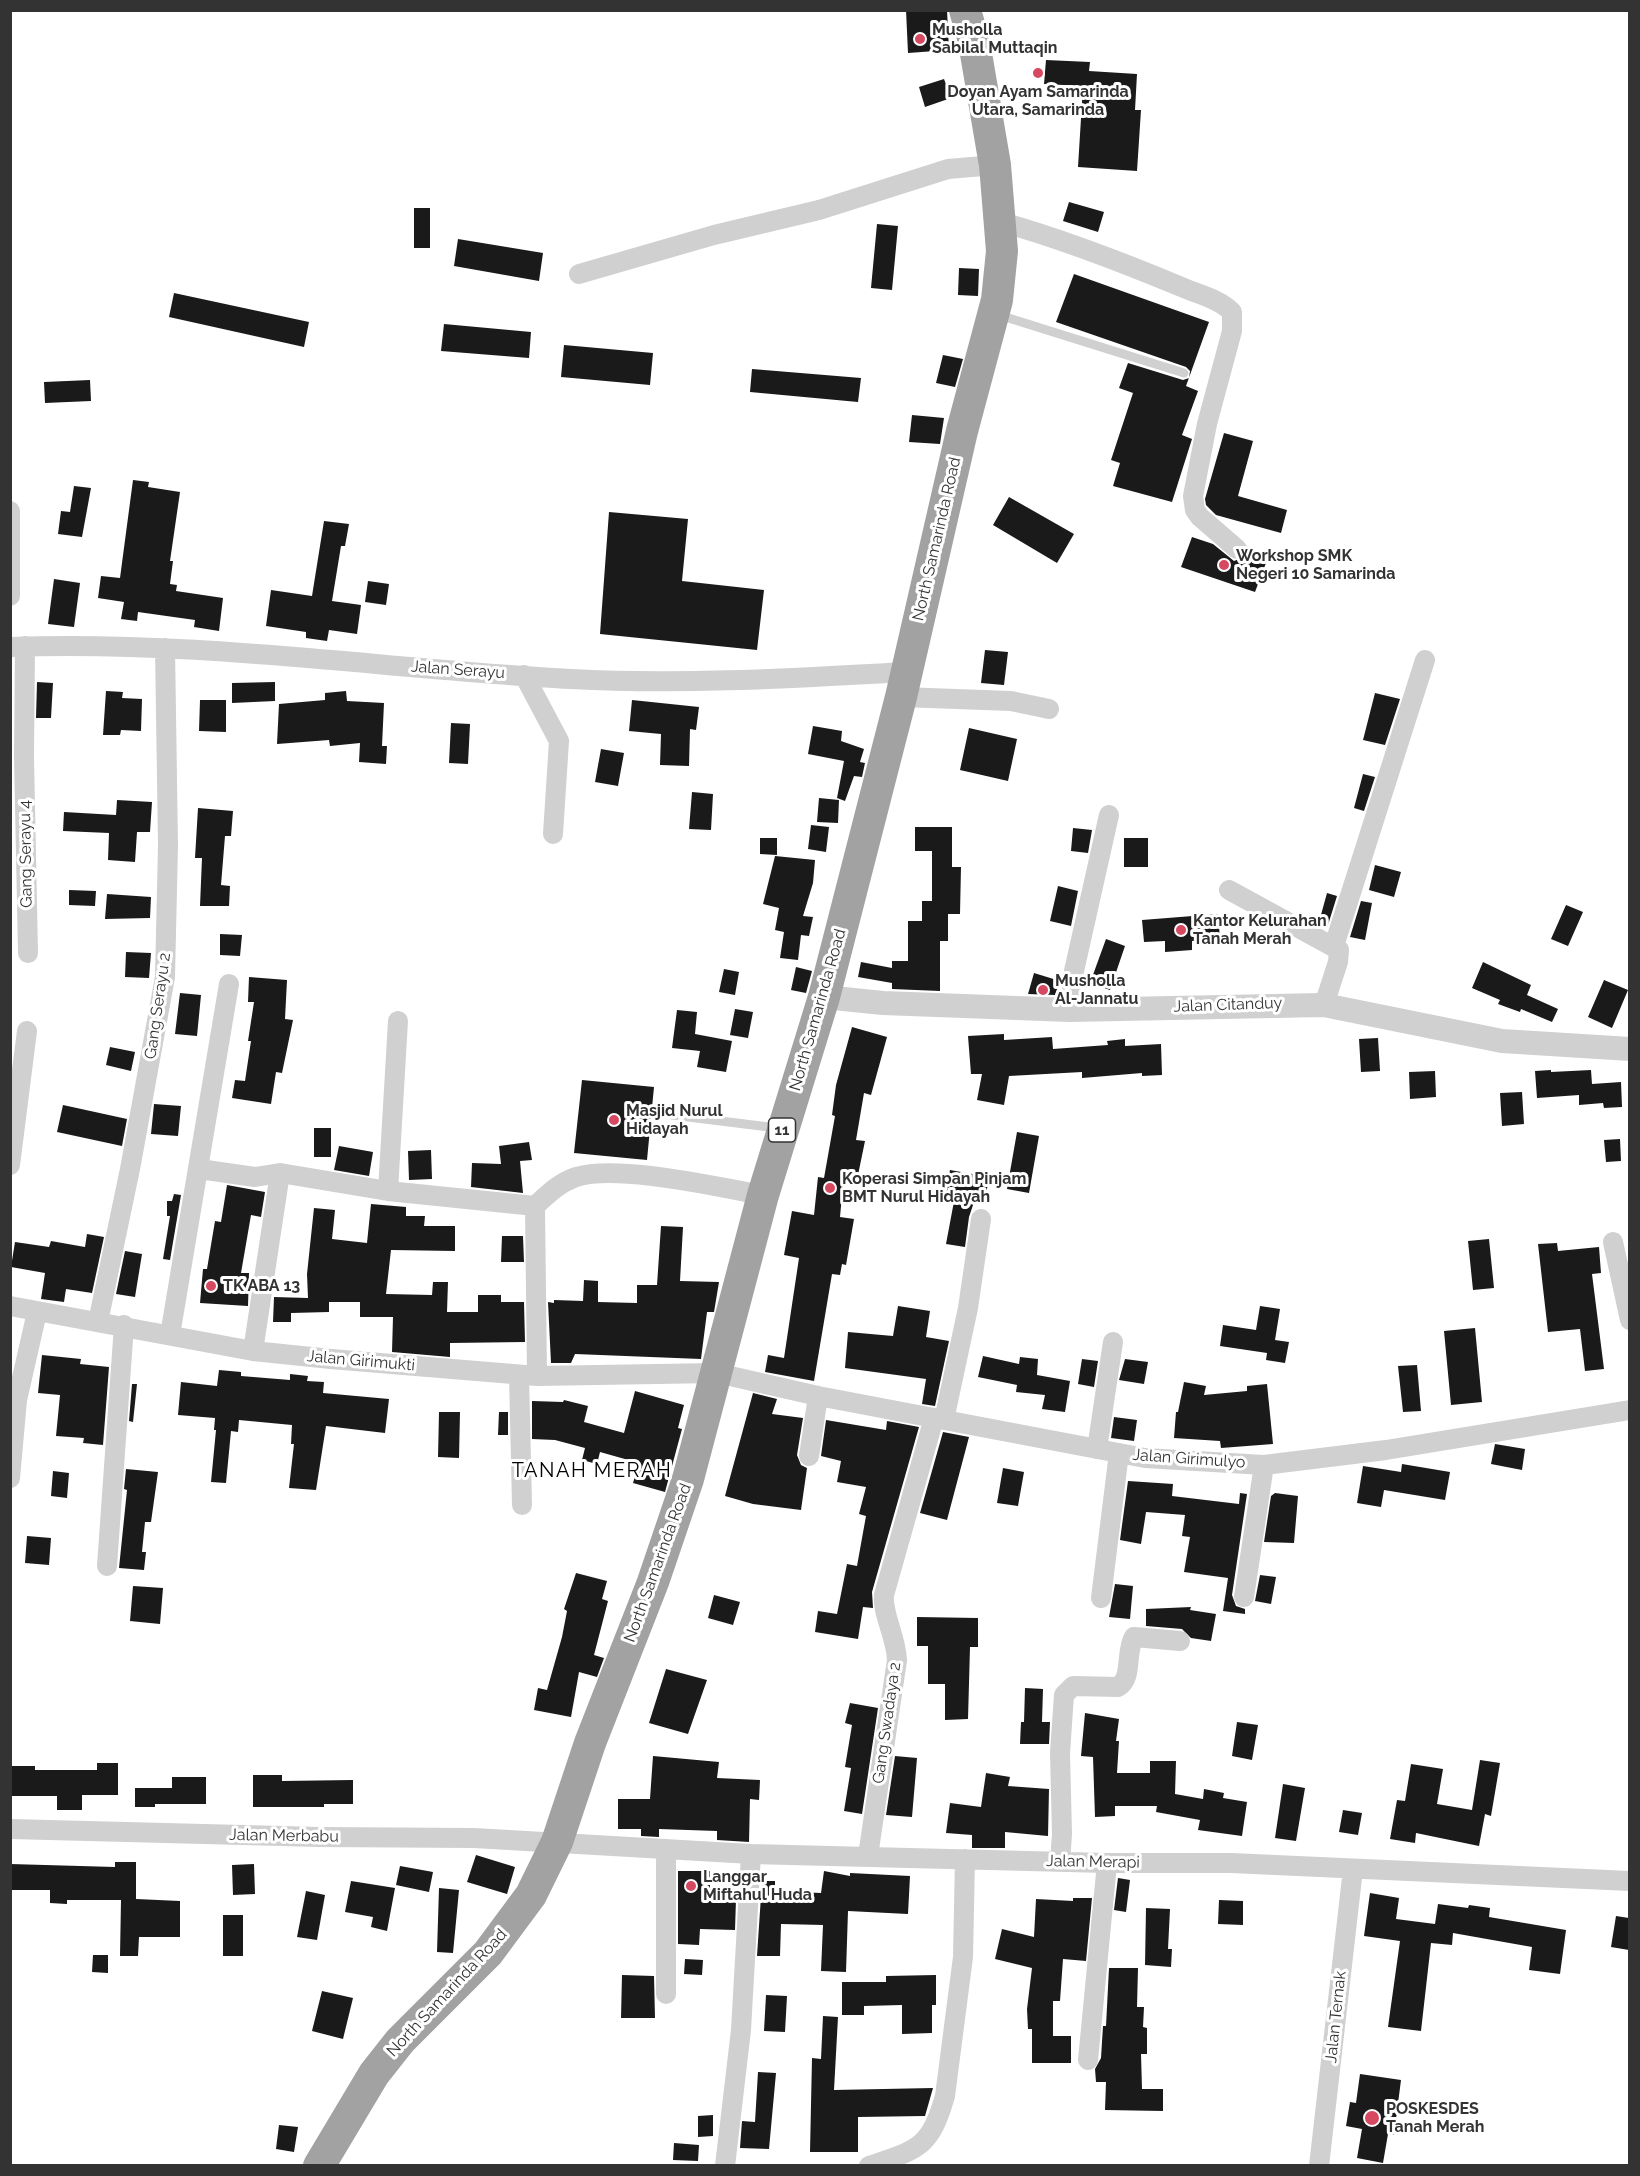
<!DOCTYPE html>
<style>
body{margin:0}
#map{position:relative;width:1640px;height:2176px;overflow:hidden;background:#fff;font-family:Raleway,sans-serif}
canvas{display:block}
.frame{position:absolute;inset:0;border:12px solid #333;pointer-events:none}
</style>
<div id="map">
<canvas width="1640" height="2176"></canvas>
<div class="frame"></div>
</div>
<script>
const ctx = document.querySelector('canvas').getContext('2d');
ctx.lineJoin = 'round';
function fill(path, color) { ctx.fillStyle = color; ctx.fill(path, 'evenodd'); }
function trace(path, color, width, dash) { ctx.strokeStyle = color; ctx.lineWidth = width; ctx.lineCap = dash ? 'butt' : 'round'; ctx.setLineDash(dash || []); ctx.stroke(path); }
function write(font, color, halo, rows, align = 'center') {
  ctx.font = font + ' Raleway,sans-serif'; ctx.lineWidth = 6; ctx.setLineDash([]); ctx.textBaseline = 'middle'; ctx.strokeStyle = halo; ctx.fillStyle = color; for (const [text, x, y, turn = 0] of rows) {
    ctx.save(); ctx.translate(x, y); ctx.rotate((+turn || 0) * Math.PI / 180); ctx.textAlign = isNaN(turn) ? turn : align; if (halo) ctx.strokeText(text, 0, 0); ctx.fillText(text, 0, 0); ctx.restore();
  }
}
fill(new Path2D(`
 M906,10h41l2,40 -41,3z
 M1046,60l44,2 -1,9 48,3 -2,36h6l-4,61 -59,-4 5,-81 -39,-2z
 M944,79l7,19 -26,9 -6,-20z
 M1069,202l35,10 -6,20 -35,-11z
 M414,208h16v40h-16z
 M877,224l21,2 -6,64 -21,-2z
 M458,239l85,14 -4,28 -85,-15z
 M959,268l20,1 -1,27 -20,-1z
 M1074,274l135,48 -23,64 12,5 -16,44 10,4 -20,63 -59,-16 7,-23 -9,-3 22,-67 -14,-5 9,-25 55,17 6,-2 1,-7 -4,-4 -130,-45z
 M174,293l135,29 -5,25 -135,-30z
 M444,324l87,8 -2,26 -88,-7z
 M564,345l89,8 -3,32 -89,-8z
 M943,355l20,4 -8,28 -19,-4z
 M752,369l109,9 -3,24 -108,-10z
 M90,380l1,21 -46,2 -1,-21z
 M912,415l32,3 -4,26 -31,-2z
 M1224,433l29,8 -15,55 49,14 -6,23 -65,-18 -10,-10 -1,-6z
 M133,480l16,2 -1,5 32,5 -10,69h3l-3,23 7,1 -1,6 47,7 -4,33 -25,-4 1,-7 -57,-8 -1,9 -16,-2 3,-17 -26,-4 3,-22 19,2z
 M74,486l17,2 -9,49 -24,-3 3,-23 9,1z
 M1009,497l65,37 -17,29 -64,-38z
 M609,512l79,7 -6,62 82,9 -7,60 -157,-16z
 M324,521l25,3 -4,22h-4l-9,55 29,4 -4,29 -28,-4 -2,11 -21,-3v-6l-40,-6 5,-36 41,6z
 M1192,537l21,7 21,17 13,-5 19,7 -11,29 -74,-25z
 M54,579l26,4 -6,44 -26,-3z
 M368,581l21,3 -3,21 -21,-3z
 M985,650l23,2 -4,33 -23,-2z
 M37,682l16,1 -2,35h-15z
 M275,682v19l-43,2v-20z
 M106,691l17,1 -1,6 20,1 -1,32 -20,-1 -1,5h-17z
 M346,691l1,10 37,2 -2,43h5l-1,18 -27,-2 1,-19 -30,3 -1,-6 -52,4 2,-40 46,-4v-7z
 M1375,693l25,6 -15,46 -22,-5z
 M200,700h26v32l-27,-1z
 M632,700l67,7 -3,23 -6,-1 -1,37 -29,-1 1,-31 -32,-3z
 M451,723l19,1 -2,40 -19,-1z
 M813,726l29,5 -1,10 23,8 -4,13 5,1 -3,14 -8,-1 -9,25 -8,-3 7,-37 -36,-7z
 M969,728l48,11 -9,42 -48,-11z
 M601,749l23,4 -6,33 -23,-4z
 M1363,774l12,3 -11,34 -10,-3z
 M692,792l21,2 -2,36 -22,-1z
 M819,798l20,2 -1,23 -21,-1z
 M117,800l35,2 -2,30h-13l-2,30 -27,-2 1,-27 -46,-2 1,-19 52,3z
 M198,808l35,3 -2,25h-6l-4,49 9,1 -1,20h-29l2,-48h-7z
 M811,825l18,2 -3,25 -18,-3z
 M915,827h37v40h9l-1,47h-12v27h-8v50l-48,-2v-6l-34,-6 3,-15 31,6v-7h16v-40h14v-20h10v-50h-17z
 M1073,828l19,2 -4,23 -17,-2z
 M760,838h17v17l-17,-1z
 M1124,838h24v29h-24z
 M775,856l40,4 -2,23 -10,33 10,1 -4,19 -8,-1 -3,25 -18,-2 4,-26 -9,-2 4,-22 -16,-4z
 M1375,865l26,7 -7,25 -25,-7z
 M1058,886l20,5 -7,35 -21,-5z
 M69,890l27,1 -1,15 -26,-1z
 M1327,893l10,3 -9,29 -9,-3z
 M107,894l44,3 -1,21 -45,1z
 M1361,901l11,2 -7,37 -15,-3z
 M1566,905l17,7 -15,34 -17,-7z
 M1218,914l2,25 -28,2v9l-27,2v-11l-21,1 -2,-22z
 M220,934l22,1 -2,21 -20,-1z
 M1106,939l19,7 -15,44 -20,-7z
 M126,952l25,1 -2,25 -24,-1z
 M1483,962l48,23 -4,10 31,14 -6,13 -31,-13 -1,3 -22,-8 2,-4 -28,-12z
 M796,967l16,4 -6,22 -15,-3z
 M724,969l15,3 -4,23 -16,-3z
 M1034,973l26,8 -5,14 -27,-1z
 M249,977l38,3 -2,39 8,1 -11,53 -6,-1 -5,32 -39,-6 3,-18 10,1 6,-40h-3l6,-39h-6z
 M1604,980l24,10 -16,38 -24,-11z
 M180,993l21,2 -4,41 -22,-2z
 M735,1009l18,3 -5,26 -18,-3z
 M677,1010l20,2 -2,22 37,7 -6,31 -29,-5 3,-16 -28,-3z
 M852,1027l35,10 -16,58 -7,-2 -8,47 9,1 -7,34 -14,-2 -4,44 14,2 -8,46 -4,-1 -2,11 -8,-1 -18,107 -49,-9 3,-17 16,3 15,-100 -15,-3 8,-44 22,4 4,-38 6,1 11,-62 -3,-1 4,-30z
 M1004,1034v6l48,-3 1,12 55,-4 -1,-4 18,-2v7l36,-2 1,31 -20,1v-3l-60,5v-6l-73,4 -5,29 -27,-5 5,-26h-11l-3,-38z
 M1378,1038l2,33 -19,1 -2,-33z
 M110,1047l25,5 -4,19 -25,-6z
 M1551,1070v2l40,-2 1,14 29,-2 1,25 -18,1 -1,-5 -24,2v-10l-42,3 -2,-27z
 M1435,1071l1,26 -26,2 -1,-27z
 M582,1080l72,7 -7,73 -73,-7z
 M1522,1092l2,32 -22,2 -2,-33z
 M154,1104l27,2 -3,30 -27,-2z
 M63,1105l64,14 -5,27 -65,-14z
 M314,1128h17v29h-17z
 M1017,1132l22,4 -10,57 -22,-4z
 M1620,1139l1,22 -15,1 -2,-22z
 M529,1142l3,18 -12,1 3,32 -52,-6 1,-24 29,1 -2,-18z
 M339,1146l34,6 -4,24 -35,-6z
 M431,1150l1,29 -23,1 -1,-29z
 M950,1170l39,7 -4,24 -10,-2 -6,18 -4,30 -19,-3 9,-48 -10,-2z
 M227,1185l38,7 -4,25 -10,-2 -10,58h8l-1,33 -48,-3 3,-34h4l8,-48 6,1z
 M174,1194l7,1 -11,65 -7,-1 7,-43h-3v-15h5z
 M371,1204l35,3v9h19l-1,10h31v25l-64,-1 -5,44 46,1 1,-13h15l-1,30h31v-17h23v7h23l1,40 -75,1v14l-58,-5 1,-35h-33v-15h-31v10l-38,1v9h-18l1,-25 34,1 -1,-24 7,-66 21,2 -3,29 35,4z
 M661,1226l22,1 -3,54 39,1 -5,30h-7l-6,47 -126,-5 -4,9h-20l-3,-61 6,1v-3l29,1 1,-21 14,1v21l39,1v-18h20z
 M87,1234l17,3 -12,56 -26,-4 -2,13 -23,-3 4,-26 -34,-6 4,-25 34,5 2,-6 34,6z
 M502,1236h21l1,26h-23z
 M1489,1239l5,49 -21,2 -5,-49z
 M1557,1243l1,8 41,-4 2,26 -9,1 12,95 -19,2 -5,-42 -32,3 -10,-88z
 M125,1251l17,3 -7,43 -19,-3z
 M898,1306l32,5 -4,26 23,4 -14,65 -13,-2 4,-25 -81,-11 3,-36 45,4z
 M1260,1306l20,3 -5,31 14,2 -4,21 -19,-3 1,-7 -47,-7 3,-21 33,5z
 M1475,1328l7,74 -31,3 -7,-74z
 M42,1355l39,4 -1,5 29,3 -6,78 -20,-2 1,-5 -28,-2 4,-41 -22,-2z
 M983,1356l36,8 1,-7 18,2 -1,16 33,6 -5,31 -23,-3 3,-14 -29,-3 1,-7 -39,-8z
 M1082,1359l16,2 -4,26 -16,-3z
 M1125,1359l23,3 -4,22 -25,-4z
 M1417,1365l4,46 -18,1 -5,-46z
 M219,1370l22,2v4l49,4v-6l18,2 -1,5 17,1 -1,11 66,6 -4,34 -59,-7 -10,64 -27,-2 5,-44h-3l1,-19 -53,-5 -1,12 -7,-1 -5,52 -15,-1 5,-52h-2l1,-12 -37,-3 3,-33 36,4z
 M1184,1382l22,4 -2,9 43,-4v-5l20,-2 6,60 -52,4 -1,-7 -46,-3 2,-26h2z
 M132,1384h5l-4,38 -4,-1z
 M635,1391l49,14 -6,23 4,1 -17,63 -32,-9 6,-20 -39,-11 -3,12 -15,-4 3,-12 -30,-8 -23,-1v-38l31,1 1,-2 24,6 -4,16 40,11z
 M753,1393l24,6 -5,15 31,4 -6,37 4,10 6,3 -6,42 -48,-6 -28,-8z
 M439,1412h21l-1,46 -21,-1z
 M499,1412h9v23h-10z
 M1114,1417l23,3 -3,21 -23,-3z
 M826,1420l60,10 1,-9 32,6 -47,165 1,16 -10,-1 -5,32 -43,-7 3,-21 19,3 10,-50 10,2 9,-50 -7,-2 7,-27 -29,-5 4,-21 -20,-5z
 M943,1432l26,5 -22,83 -27,-7z
 M1495,1444l30,5 -3,21 -31,-6z
 M1402,1464l48,8 -5,28 -61,-10 -3,17 -24,-4 6,-37 38,6z
 M1003,1468l21,4 -6,34 -21,-3z
 M126,1469l32,3 -7,50h-6l-3,30h4l-2,18 -25,-2 8,-78 -3,-1z
 M53,1471l16,2 -2,25 -16,-2z
 M1128,1481l45,3 -1,12 67,8 1,-11 7,1 -15,101 4,11 9,3v5l-22,-3 5,-33 -44,-6 6,-35 -8,-1 3,-21 -39,-3 -5,32 -21,-4z
 M1275,1493l23,3 -4,47 -30,-1 7,-46z
 M27,1536l24,2 -2,27 -24,-2z
 M576,1573l31,8 -5,18 6,2 -14,54 10,3 -7,19 -18,-5 -8,45 -37,-7 4,-22 9,2 15,-53 5,-26 -3,-2z
 M1260,1575l16,2 -5,27 -16,-3z
 M1115,1584l18,2 -3,33 -21,-2z
 M133,1586l30,2 -3,36 -30,-3z
 M714,1595l26,7 -7,23 -25,-7z
 M1191,1607l-1,3 26,4 -5,27 -20,-3 -9,-9 -36,-3v-17z
 M917,1617l61,1v29h-8l-2,72 -23,1v-36h-17v-38h-11z
 M666,1669l41,11 -19,54 -39,-11z
 M1025,1688l18,1 -1,33h8l-1,22h-29l1,-22h3z
 M850,1703l28,5 -16,106 -18,-3 7,-43 -6,-1 7,-42 -7,-2z
 M1085,1713l34,6 -3,22h3l-2,32h33v-12h26l-1,33 28,5 1,-10 20,4 -1,5 24,4 -5,34 -44,-6 2,-10 -44,-8 1,-6h-42v10l-20,1 -2,-60 -12,-1z
 M1237,1722l21,3 -6,35 -20,-4z
 M653,1756l66,6 -2,16 43,2 -1,20 -9,-1 -1,43 -32,-2v-9l-58,-2v8l-18,-1v-7h-23v-30h32z
 M895,1756l22,2 -5,59 -26,-2z
 M1480,1760l20,3 -9,53 -6,-2 -6,32 -63,-13 -1,10 -25,-4 7,-39 8,1 6,-37 32,5 -6,35 35,6z
 M97,1763h21v32h-36v15h-25v-14h-47v-30h25v4h62z
 M986,1773l24,4 -2,9 41,3 -1,47 -43,-4v16h-33v-13l-26,-2 4,-30 31,4z
 M253,1775h29v6l71,-1v24h-29v3h-71z
 M172,1777h34v27h-51v3h-20v-19h37z
 M1283,1784l22,4 -9,53 -21,-3z
 M1343,1810l19,3 -4,22 -19,-3z
 M476,1855l39,12 -8,27 -40,-12z
 M115,1862h21v37l44,2v36h-41l-1,19h-18l1,-56h-54v4l-17,-1v-13h-40v-26l105,3z
 M254,1864l1,30 -22,1 -1,-30z
 M400,1866l33,6 -4,20 -33,-7z
 M678,1871h32v27l26,1 -1,31 -35,-1 -1,16 -21,-1z
 M824,1871l26,5v-3l60,3 -2,38 -60,-3 -2,61 -25,-1 2,-46 -42,-1 -1,32h-23l5,-75h13v10l46,2z
 M1118,1878l12,2 -4,32 -12,-2z
 M351,1881l44,7 -8,43 -16,-4 2,-10 -28,-5z
 M439,1888l20,2 -6,63 -16,-1z
 M306,1891l19,4 -8,45 -20,-3z
 M1370,1893l29,5 -3,21 39,5 3,-20 30,4 1,-3 21,3 -1,9 77,13 -6,44 -31,-4 3,-23 -79,-14 -1,12 -21,-2 -10,88 -33,-4 12,-86 -36,-5z
 M1073,1898h19l-6,63 -23,-2 -3,42h-7v35h18v27h-39v-34h-4l-1,-20 5,-41 -37,-9 7,-30 32,8 2,-38 37,2z
 M1219,1900l24,1v24l-25,-1z
 M1146,1908l24,1 -2,40h4l-1,18 -26,-2z
 M223,1915h20v41h-20z
 M1616,1916l13,2v32l-18,-3z
 M93,1955h15v18l-16,-1z
 M685,1959l18,1 -1,15 -18,-1z
 M1109,1968h29l-1,39h7l-1,20 4,1v26h-6l1,35h21v22l-58,-1 1,-28h-10l-1,-13 6,-11 2,-32h3z
 M622,1975l32,1 1,42h-34z
 M936,1975v30h-4v28l-30,1v-29l-38,1v9h-22v-33h44v-6z
 M322,1991l31,7 -10,41 -31,-8z
 M766,1995l21,1 -2,36 -21,-1z
 M823,2016l15,1 -4,73 99,-2 -8,28 -67,1v35h-48l2,-94 9,1z
 M758,2072l18,1 -7,76 -29,-1 2,-27 13,1z
 M1360,2074l41,6 -7,55 -6,-1 -5,29 -26,-5 5,-29 -16,-3 4,-24 6,1z
 M713,2115v21l-15,1v-21z
 M279,2125l19,2 -4,25 -18,-3z
 M674,2143l25,2 -1,16 -25,-1z`), '#1a1a1a');
trace(new Path2D(`
 M999,315l185,58
 M672,1115l105,13`), '#d0d0d0', 9);
trace(new Path2D(`
 M1001,222c62,17 123,41 183,66 16,7 35,11 48,24v19l-25,93 -14,72 2,14 5,7 37,32
 M579,274l135,-39 105,-25 129,-41 47,-4
 M10,511v85
 M25,646l-1,111 4,196
 M10,647c188,-7 375,22 561,32 111,6 224,-1 335,-7
 M524,675l35,66 -6,93
 M901,697l110,4 38,8
 M1229,890l110,60 -1,12 -14,43
 M1334,946l91,-286
 M1070,1010l4,-39 35,-156
 M10,1165l17,-134
 M199,1169l56,8 25,-4
 M388,1191l10,-170
 M535,1206c13,-12 24,-23 41,-29 42,-13 141,10 187,18
 M1613,1242l17,78
 M10,1306l243,45 78,8 206,17 180,-3 101,23 327,62 119,7 122,-15 244,-40
 M98,1322l32,-153 35,-192 3,-132 -3,-197
 M170,1335l59,-351
 M253,1351l27,-178 108,18 147,15 2,170
 M519,1375l3,130
 M944,1420l24,-112 13,-89
 M1097,1449l16,-107
 M809,1456l9,-60
 M10,1478l7,-78 20,-88
 M107,1566l17,-241
 M1244,1597l20,-132
 M1101,1598l18,-145
 M10,1829l310,8 154,1 277,16 356,9h124l399,18
 M868,1856l29,-196c-1,-24 -15,-46 -13,-65l50,-177
 M1060,1862l2,-28 -2,-81 4,-58 9,-9 45,1c15,-8 7,-35 16,-50l46,4
 M666,1994v-145
 M1088,2060l19,-197
 M725,2166l16,-136 10,-176
 M869,2166c50,-17 61,-18 76,-70l18,-139 2,-98
 M1319,2166l34,-297`), '#d0d0d0', 20);
trace(new Path2D(`
 M824,997l59,6 187,7 254,-5 178,36 128,8`), '#d0d0d0', 24);
trace(new Path2D(`
 M319,2166l55,-92 26,-33 88,-88 43,-58 26,-53 33,-99 63,-161 35,-103 75,-284 61,-198 77,-300 61,-266 35,-131 5,-49 -7,-86 -21,-123 -9,-32`), '#a2a2a2', 32);
for (const [x, y, r, color] of [
 [920,39,6,"#d64961"],
 [1038,73,6,"#d64961"],
 [1224,565,6,"#d64961"],
 [1181,930,6,"#d64961"],
 [1043,990,6,"#d64961"],
 [614,1120,6,"#d64961"],
 [830,1188,6,"#d64961"],
 [211,1286,6,"#d64961"],
 [691,1886,6,"#d64961"],
 [1372,2118,8,"#d64961"]
]) { const dot = new Path2D(); dot.arc(x, y, r, 0, 2 * Math.PI); ctx.fillStyle = color; ctx.fill(dot); trace(dot, '#fff', 2); }
for (const [x, y, w] of [
 [782,1130,27]
]) { const box = new Path2D(); box.roundRect(x - w / 2, y - 12, w, 24, 4.5); ctx.fillStyle = '#fff'; ctx.fill(box); trace(box, '#333', 1.5); }
write('bold 15px', '#333', null, [
 ["11",782,1130]
]);
write('bold 16px', '#333', '#fff', [
 ["Musholla",932,30],
 ["Sabilal Muttaqin",932,48],
 ["Doyan Ayam Samarinda",1038,92,"center"],
 ["Utara, Samarinda",1038,110,"center"],
 ["Workshop SMK",1236,556],
 ["Negeri 10 Samarinda",1236,574],
 ["Kantor Kelurahan",1193,921],
 ["Tanah Merah",1193,939],
 ["Musholla",1055,981],
 ["Al-Jannatu",1055,999],
 ["Masjid Nurul",626,1111],
 ["Hidayah",626,1129],
 ["Koperasi Simpan Pinjam",842,1179],
 ["BMT Nurul Hidayah",842,1197],
 ["TK ABA 13",223,1286],
 ["Langgar",703,1877],
 ["Miftahul Huda",703,1895],
 ["POSKESDES",1386,2109],
 ["Tanah Merah",1386,2127]
], 'left');
write('16px', '#333', '#fff', [
 ["North Samarinda Road",937,539,-77],
 ["Jalan Serayu",458,670,4],
 ["Gang Serayu 4",26,854,-91],
 ["Jalan Citanduy",1228,1005,-2],
 ["Gang Serayu 2",158,1006,-82],
 ["North Samarinda Road",818,1010,-74],
 ["Jalan Girimukti",361,1361,5],
 ["Jalan Girimulyo",1189,1459,4],
 ["North Samarinda Road",658,1563,-70],
 ["Gang Swadaya 2",887,1723,-82],
 ["Jalan Merbabu",284,1836,1],
 ["Jalan Merapi",1093,1862,1],
 ["North Samarinda Road",447,1993,-47],
 ["Jalan Ternak",1336,2017,-84]
]);
ctx.letterSpacing = '1.5px';
write('20px', '#000', '#fff', [
 ["TANAH MERAH",592,1471]
]);
ctx.letterSpacing = '0px';
</script>
